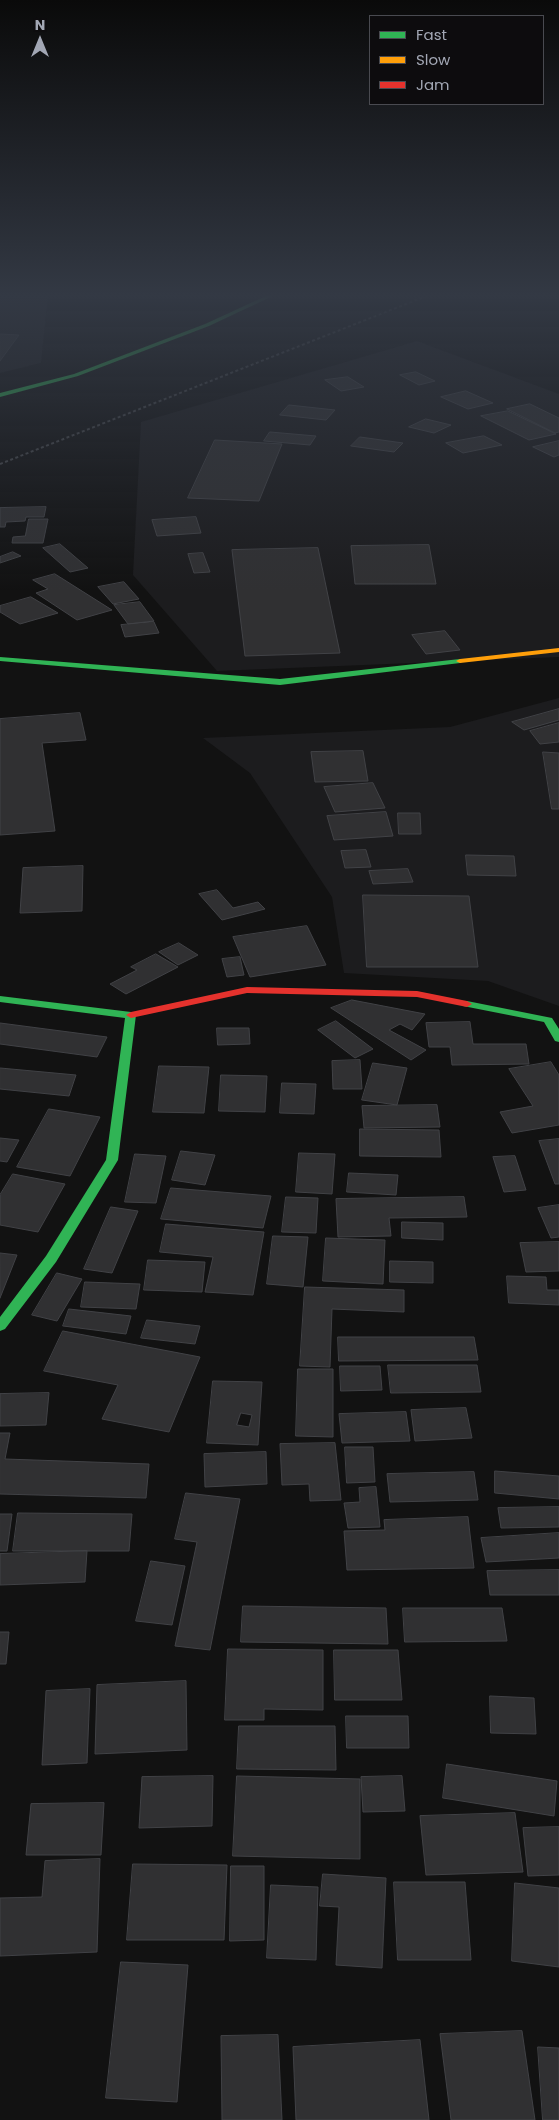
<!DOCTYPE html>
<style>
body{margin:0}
#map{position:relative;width:559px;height:2120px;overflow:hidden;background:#121212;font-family:Poppins,sans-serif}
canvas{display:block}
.legend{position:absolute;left:369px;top:15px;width:175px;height:90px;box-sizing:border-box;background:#0d0c0e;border:1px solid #494a50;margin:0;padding:6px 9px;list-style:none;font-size:15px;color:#a2a7b4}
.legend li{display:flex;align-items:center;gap:10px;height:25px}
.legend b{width:25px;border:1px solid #494a50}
.north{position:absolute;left:15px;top:15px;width:50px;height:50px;-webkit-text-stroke:4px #0d0c0e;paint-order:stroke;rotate:0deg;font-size:14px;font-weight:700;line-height:20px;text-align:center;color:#a2a7b4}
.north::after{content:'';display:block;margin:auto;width:18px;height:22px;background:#a2a7b4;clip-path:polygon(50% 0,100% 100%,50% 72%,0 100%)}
</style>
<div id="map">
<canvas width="559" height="2120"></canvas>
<ul class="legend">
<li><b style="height:6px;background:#30b455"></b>Fast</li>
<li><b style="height:6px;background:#ff9f0a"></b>Slow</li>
<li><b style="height:6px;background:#e5322d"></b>Jam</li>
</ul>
<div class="north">N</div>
</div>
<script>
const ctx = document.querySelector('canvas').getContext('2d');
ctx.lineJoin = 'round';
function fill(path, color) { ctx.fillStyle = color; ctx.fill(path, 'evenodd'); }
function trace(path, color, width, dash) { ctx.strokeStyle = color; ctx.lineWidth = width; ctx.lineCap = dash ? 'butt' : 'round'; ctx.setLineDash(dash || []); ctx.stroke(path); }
fill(new Path2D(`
 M0,295h48l-7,68 -41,10z
 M417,341l142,53v263l-342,14 -84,-96 8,-153z
 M559,698v308l-71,-25 -144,-8 -12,-76 -82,-124 -47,-35 247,-11z`), '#1c1c1e');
const building = new Path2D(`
 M0,334l19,1 -19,26z
 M416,372l19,9 -16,4 -19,-10z
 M348,377l16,10 -23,4 -16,-11z
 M466,391l27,12 -25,6 -27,-12z
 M530,404l29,14v14l-4,1 -48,-24z
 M289,405l46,5 -9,10 -46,-5z
 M508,411l48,23 -27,6 -48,-24z
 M426,419l25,6 -17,8 -25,-6z
 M270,432l46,4 -6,9 -46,-4z
 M484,436l18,9 -39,8 -17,-10z
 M360,437l43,6 -9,9 -43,-6z
 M215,440l67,4 -23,57 -71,-3z
 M559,441v14l-5,2 -21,-10z
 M46,507l-2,10h-18l-1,4 -19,1 -1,5h-5v-19z
 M196,517l5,16 -44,3 -5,-16z
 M29,519h19l-5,24h-31l1,-6 12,-1z
 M60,544l28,24 -18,4 -27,-24z
 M429,545l7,39h-81l-4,-38z
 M318,548l22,105 -95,3 -13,-106z
 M13,552l8,4 -21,7v-6z
 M203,553l7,19 -16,1 -6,-19z
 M55,574l57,36 -35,10 -41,-27 12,-4 -15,-9z
 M124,582l15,17 -26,5 -15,-17z
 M31,597l27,16 -38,11 -20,-12v-6z
 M140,602l14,19 -26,3 -14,-19z
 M154,622l5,11 -34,4 -4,-12z
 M445,631l15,19 -34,4 -14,-19z
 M559,709v11l-35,10 -12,-8z
 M80,713l6,27 -44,3 13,88 -55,4v-116z
 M559,723v19l-19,2 -10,-13z
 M363,751l5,30 -53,1 -4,-30z
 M543,752l16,1v56h-7z
 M373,783l12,25 -50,4 -11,-25z
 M386,812l7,24 -59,4 -7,-24z
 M398,813h22l1,21h-22z
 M366,850l5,17 -26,1 -4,-17z
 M466,855l48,1 2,20 -48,-1z
 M83,866l-1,45 -62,2 3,-45z
 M408,869l5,13 -40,2 -4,-13z
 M217,890l16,18 25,-6 7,7 -43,11 -23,-26z
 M363,895l106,1 9,71h-111z
 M307,926l19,39 -76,12 -17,-40z
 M179,943l19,12 -20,10 -19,-13z
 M156,954l22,13 -52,27 -16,-10 27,-14 -6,-3z
 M240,957l4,18 -17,2 -5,-18z
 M352,1000l73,14 -13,16 -12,-6 -11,6 37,20 -15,10 -80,-52z
 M336,1021l37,28 -18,9 -37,-28z
 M470,1022l3,22h53l3,20 -77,1 -2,-18h-21l-3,-24z
 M0,1023l107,14 -10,20 -97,-13z
 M217,1028h32l1,16 -32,1z
 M360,1060l2,29h-29l-1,-28z
 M551,1062l8,13v50l-47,8 -12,-21 33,-6 -24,-37z
 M373,1063l34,5 -10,37 -35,-5z
 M159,1066l50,1 -5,46 -51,-1z
 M0,1068l76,7 -7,21 -69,-7z
 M221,1075l46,1 -2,36 -46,-1z
 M282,1083l34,1 -2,30 -34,-1z
 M437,1105l3,22 -76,1 -2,-22z
 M49,1109l51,8 -30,59 -53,-9z
 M360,1129l79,1 2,27 -81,-1z
 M0,1138l19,2 -12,22 -7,-1z
 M559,1139v45h-4l-16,-43z
 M181,1151l34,4 -10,30 -33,-5z
 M299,1153l36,1 -3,40 -36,-2z
 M135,1154l31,2 -10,47 -31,-1z
 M515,1156l11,34 -22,2 -11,-35z
 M349,1173l49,2 -2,20 -49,-3z
 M13,1174l52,10 -27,48 -38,-7v-30z
 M171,1188l100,8 -8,32 -102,-9z
 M286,1197l32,1 -2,35 -34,-1z
 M464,1197l3,20 -78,1 2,18 -53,1 -2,-38z
 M559,1205v32l-8,1 -13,-30z
 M111,1207l27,4 -26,62 -28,-4z
 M402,1222l41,1v17l-41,-2z
 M166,1224l98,8 -11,63 -48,-3 8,-35 -53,-5z
 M273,1236l35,1 -5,50 -36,-3z
 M326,1238l59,2 -2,44 -60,-3z
 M559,1242v29l-33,1 -6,-29z
 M0,1253l17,2 -17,43z
 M148,1260l57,2 -3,30 -58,-2z
 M390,1261l43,1v21l-43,-1z
 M57,1273l25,6 -25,42 -25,-6z
 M507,1276l39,1 1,13h12v15l-50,-2z
 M85,1282l55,2 -4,25 -55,-2z
 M305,1287l99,3v22l-72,-3 -2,58 -30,-1z
 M69,1309l62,7 -5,18 -63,-8z
 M147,1320l53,6 -5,18 -54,-6z
 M63,1331l137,26 -31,75 -67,-13 16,-34 -74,-14z
 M338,1337h136l4,23 -139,1z
 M388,1365h89l4,27 -90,1z
 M340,1366h40l2,24 -41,1z
 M298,1369h35v68l-37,-1z
 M213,1381l49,1 -4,63 -51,-2zM241,1413l11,2 -3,12 -12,-2z
 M49,1393l-3,32 -46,1v-32z
 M466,1408l6,30 -57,3 -4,-31z
 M406,1412l4,29 -68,2 -3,-29z
 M0,1433h10l-5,26 144,5 -3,34 -146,-4z
 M335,1443l6,57 -31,1 -1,-17 -27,1 -2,-41z
 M345,1447h28l2,35 -28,1z
 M266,1452l1,32 -62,3 -1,-33z
 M495,1471l64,5v23l-64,-6z
 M474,1472l4,28 -88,2 -3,-28z
 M376,1487l4,40 -32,1 -4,-25 16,-1 -1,-14z
 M186,1493l54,6 -30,151 -35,-4 22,-104 -22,-3z
 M559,1507v20l-58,1 -3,-20z
 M18,1513l114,1 -3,37h-116z
 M0,1514h12l-5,37h-7z
 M468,1517l6,51 -127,2 -3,-39 41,-1 -1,-10z
 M559,1533v25l-73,4 -5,-24z
 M87,1551l-2,31 -85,3v-31z
 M151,1561l34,5 -13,59 -36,-4z
 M559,1570v25h-69l-3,-24z
 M243,1606l143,2 2,36 -147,-2z
 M403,1608h99l5,33 -102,1z
 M0,1632h9l-3,32h-6z
 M228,1649l95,1v60l-59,-1v11h-39z
 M334,1650h64l4,50h-67z
 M186,1681l1,69 -92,4 2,-69z
 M90,1689l-3,74 -45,2 4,-74z
 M490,1696l44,2 2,36 -45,-1z
 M346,1716h62l1,32h-62z
 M239,1726h96l1,44 -99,-1z
 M447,1764l110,17 -3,35 -111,-18z
 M213,1776l-1,50 -73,2 3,-51z
 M237,1776l123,3v80l-127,-3z
 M402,1776l3,35 -42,1 -2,-35z
 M104,1803l-3,52h-75l5,-51z
 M515,1813l8,59 -97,3 -6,-59z
 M559,1827v48l-31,1 -5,-48z
 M100,1859l-3,93 -97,4v-58l42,-1 3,-36z
 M133,1864l94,1 -3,75h-97z
 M231,1866h33v74l-34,1z
 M323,1874l63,4 -4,90 -46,-3 3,-58 -19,-1z
 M394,1882h71l6,78h-73z
 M515,1883l44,5v79l-47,-6z
 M271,1885l47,2 -2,73 -49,-2z
 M121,1962l67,3 -11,137 -71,-4z
 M522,2031l13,89h-84l-11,-86z
 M278,2035l4,85h-60l-1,-84z
 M420,2040l9,80h-133l-3,-73z
 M538,2047l21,1v72h-16z`);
fill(building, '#303032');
trace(building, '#414246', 1);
fill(new Path2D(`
 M268,295h7l-66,31 -131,50 -78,21v-4l74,-19 131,-50z
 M0,657l280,22 180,-20 4,2 -4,2 -180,22 -280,-24z
 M0,996l131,16 5,3 -18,145 -62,102 -51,67 -5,2v-14l46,-61 60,-96 19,-142 -125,-16z
 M467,1001l85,17 7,11v13l-4,-1 -11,-19 -81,-16 -1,-2 1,-2z`), '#30b455');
fill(new Path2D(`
 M559,648v4l-99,11 -4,-2 4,-2z`), '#ff9f0a');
fill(new Path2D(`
 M247,987l170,4 50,10 5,3 -5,3 -50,-10 -170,-4 -116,25 -5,-3 5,-3z`), '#e5322d');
trace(new Path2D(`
 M0,464l429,-169`), '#46484b', 2, [3, 2.5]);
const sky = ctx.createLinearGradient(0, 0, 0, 591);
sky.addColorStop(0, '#0a0a0a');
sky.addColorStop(0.5, '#333944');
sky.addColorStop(1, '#33394400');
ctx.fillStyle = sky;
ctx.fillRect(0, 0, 559, 591);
</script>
